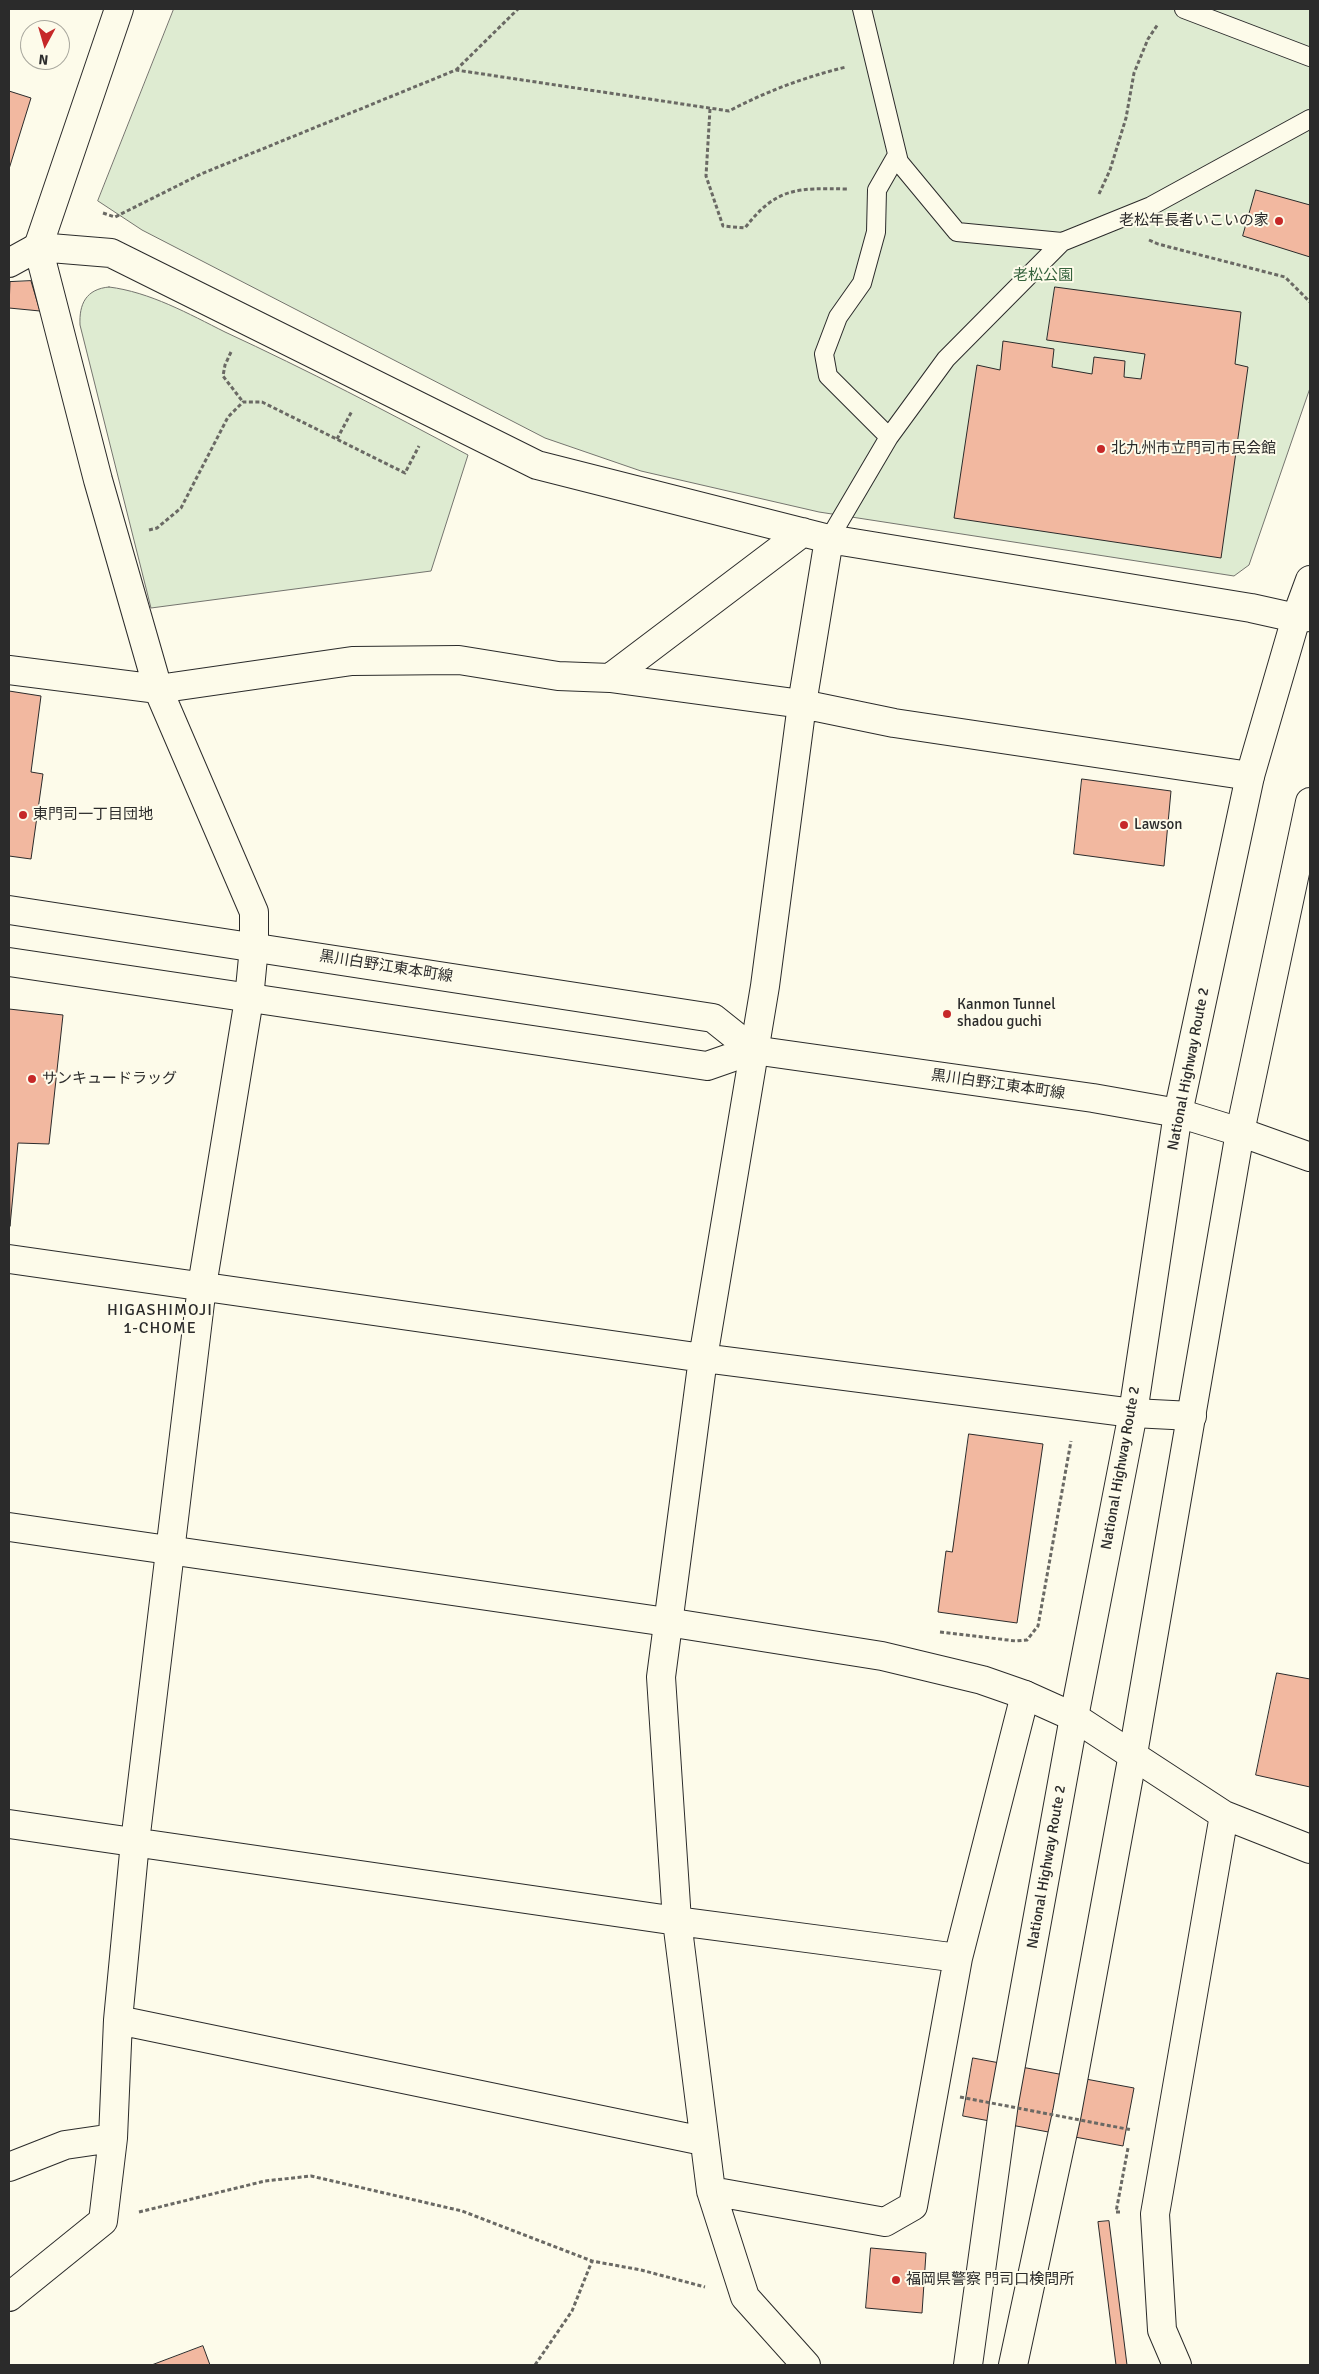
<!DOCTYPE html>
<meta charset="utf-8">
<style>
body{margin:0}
#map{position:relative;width:1319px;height:2374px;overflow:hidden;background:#fdfbea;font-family:Signika,sans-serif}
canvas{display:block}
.frame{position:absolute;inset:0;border:10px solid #2b2b2b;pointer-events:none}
.north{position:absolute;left:20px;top:20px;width:50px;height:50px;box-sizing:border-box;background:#fdfbea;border:1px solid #a9a89e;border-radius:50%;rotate:186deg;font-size:14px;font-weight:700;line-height:20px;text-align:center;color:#2b2b2b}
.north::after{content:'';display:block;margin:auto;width:18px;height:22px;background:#c62828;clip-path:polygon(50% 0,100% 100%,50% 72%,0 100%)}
</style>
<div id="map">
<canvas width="1319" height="2374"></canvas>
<div class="frame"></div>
<div class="north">N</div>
</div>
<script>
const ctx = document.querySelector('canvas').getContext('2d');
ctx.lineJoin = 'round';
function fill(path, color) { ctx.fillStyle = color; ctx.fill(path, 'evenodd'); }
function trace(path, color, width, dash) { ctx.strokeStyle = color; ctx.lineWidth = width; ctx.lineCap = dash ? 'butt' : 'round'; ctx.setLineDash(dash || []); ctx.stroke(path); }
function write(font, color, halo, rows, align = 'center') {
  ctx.font = font + ' Signika,"Noto Sans JP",sans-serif'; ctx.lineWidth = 4; ctx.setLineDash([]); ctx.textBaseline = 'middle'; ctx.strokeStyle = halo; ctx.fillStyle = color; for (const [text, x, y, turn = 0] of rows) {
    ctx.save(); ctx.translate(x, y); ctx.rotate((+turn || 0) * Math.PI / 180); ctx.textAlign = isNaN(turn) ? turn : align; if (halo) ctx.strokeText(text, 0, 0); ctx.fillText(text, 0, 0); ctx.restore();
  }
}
const green = new Path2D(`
 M174,9h1136v379l-61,177 -15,11 -415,-64 -178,-41 -96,-33 -403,-208 -44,-29z
 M109,287c41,5 80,27 116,45 82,38 163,80 243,123l-37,116 -280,37 -71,-283c-1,-21 6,-36 29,-38z`);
fill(green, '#deebd1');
trace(green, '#74746e', 1);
const building = new Path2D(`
 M9,91l22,7 -22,71z
 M1256,190l54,15v52l-67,-21z
 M31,281l9,30 -31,-3 1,-26z
 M1055,287l186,25 -6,52 13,3 -27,191 -267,-40 23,-153 23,5 3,-29 51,8 -2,18 40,7 2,-17 31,4 -1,16 17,2 4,-25 -98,-14z
 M9,691l32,5 -10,76 12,2 -12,85 -22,-3z
 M1082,779l89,12 -7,75 -90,-12z
 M9,1009l54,6 -14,129 -31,-1 -8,83z
 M969,1434l74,10 -26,179 -79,-11 8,-61 6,1z
 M1277,1673l33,6v108l-54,-12z
 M973,2058l161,30 -11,58 -160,-30z
 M1109,2221l18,144h-11l-18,-143z
 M871,2248l55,5 -4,60 -56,-5z
 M203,2346l7,19h-58z`);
fill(building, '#f2b8a0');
trace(building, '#2b2b2b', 1);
const lane = new Path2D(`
 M862,9l37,153 58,70 105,10
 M1184,9l126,48
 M889,437l-61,-61 -4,-22 14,-37 24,-34 14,-51 1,-42 20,-35
 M829,539l60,-102 57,-78 116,-117 89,-36 159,-87`);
const street = new Path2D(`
 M9,263l29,-16 73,6 426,212 292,74 422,69 45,10 14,-1
 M9,670l149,19 194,-28 107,-1 99,16 52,2 192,26 92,19 356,53
 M610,678l193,-146
 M9,1259l694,99 430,55 59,3
 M9,1824l668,97 281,37
 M118,2020l585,121
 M9,2167l56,-22 48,-7 5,-118 17,-178 67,-556 47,-287 5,-52v-35l-96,-223 -60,-209 -60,-233
 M711,2191l174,31 28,-16 45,-248 67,-263
 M9,2297l94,-76 10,-83
 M806,2365l-61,-68 -34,-106 -34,-270 -16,-244 42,-319 62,-372 37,-282 27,-165`);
const secondary = new Path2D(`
 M38,247l81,-238
 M1240,1132l70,25
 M9,1527l658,95 215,34 100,24 43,15 49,22 150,98 86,34
 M1177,2365l-15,-35 -7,-116 69,-399`);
const primary = new Path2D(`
 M9,910l704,108 40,32
 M9,962l698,104 46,-16 340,48 85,15 62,19`);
const highway = new Path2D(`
 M968,2365l36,-262 70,-386 59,-304 45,-300 72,-337 46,-158 14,-38
 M1013,2365l54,-252 66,-359 107,-622 70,-330`);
trace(lane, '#2b2b2b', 20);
trace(street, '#2b2b2b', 30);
trace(secondary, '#2b2b2b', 30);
trace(primary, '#2b2b2b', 30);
trace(highway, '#2b2b2b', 30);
trace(new Path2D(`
 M456,70l62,-61
 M710,109l-4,67 17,50 22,2c31,-41 53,-40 102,-39
 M1099,194l11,-24 16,-52 8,-45 14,-34 10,-15
 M103,213l12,4 86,-43 255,-104 273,41c38,-20 76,-34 117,-44
 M1149,240l9,4 127,33 25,25
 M231,352l-6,13 -2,11 20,26
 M337,439l15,-28
 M149,530l8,-2 24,-20 47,-91 15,-15h19l143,71 14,-27
 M940,1632l76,9 11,-1 11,-14 33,-185
 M139,2212l126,-31 46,-5 151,35 130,50 49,9 64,17
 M1120,2212h-4l12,-64
 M535,2365l37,-54 20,-50`), '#6a6964', 3, [4, 2.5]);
trace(lane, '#fdfbea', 18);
trace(street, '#fdfbea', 28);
trace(secondary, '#fdfbea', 28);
trace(primary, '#fdfbea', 28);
trace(highway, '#fdfbea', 28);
trace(new Path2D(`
 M960,2097l172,33`), '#6a6964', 3, [4, 2.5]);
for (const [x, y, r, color] of [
 [1279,221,5,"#c62828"],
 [1101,449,5,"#c62828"],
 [23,815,5,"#c62828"],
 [1124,825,5,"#c62828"],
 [947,1014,5,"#c62828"],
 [32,1079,5,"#c62828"],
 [896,2280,5,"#c62828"]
]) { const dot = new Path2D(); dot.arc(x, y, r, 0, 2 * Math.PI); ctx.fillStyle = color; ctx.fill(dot); trace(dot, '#fdfbea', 2); }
write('15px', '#2b2b2b', '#fdfbea', [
 ["老松年長者いこいの家",1269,221,"right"],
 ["北九州市立門司市民会館",1111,449],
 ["東門司一丁目団地",33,815],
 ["Lawson",1134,825],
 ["Kanmon Tunnel",957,1005],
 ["shadou guchi",957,1022],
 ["サンキュードラッグ",42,1079],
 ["福岡県警察 門司口検問所",906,2280]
], 'left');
write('15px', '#34623c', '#fdfbea', [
 ["老松公園",1043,276]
]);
write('15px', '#2b2b2b', '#fdfbea', [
 ["黒川白野江東本町線",386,967,9],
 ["National Highway Route 2",1189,1069,-79],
 ["黒川白野江東本町線",998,1085,8],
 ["National Highway Route 2",1121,1468,-80],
 ["National Highway Route 2",1047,1867,-80]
]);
ctx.letterSpacing = '1px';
write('16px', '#2b2b2b', '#fdfbea', [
 ["HIGASHIMOJI",160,1311],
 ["1-CHOME",160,1329]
]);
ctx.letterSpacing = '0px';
</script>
